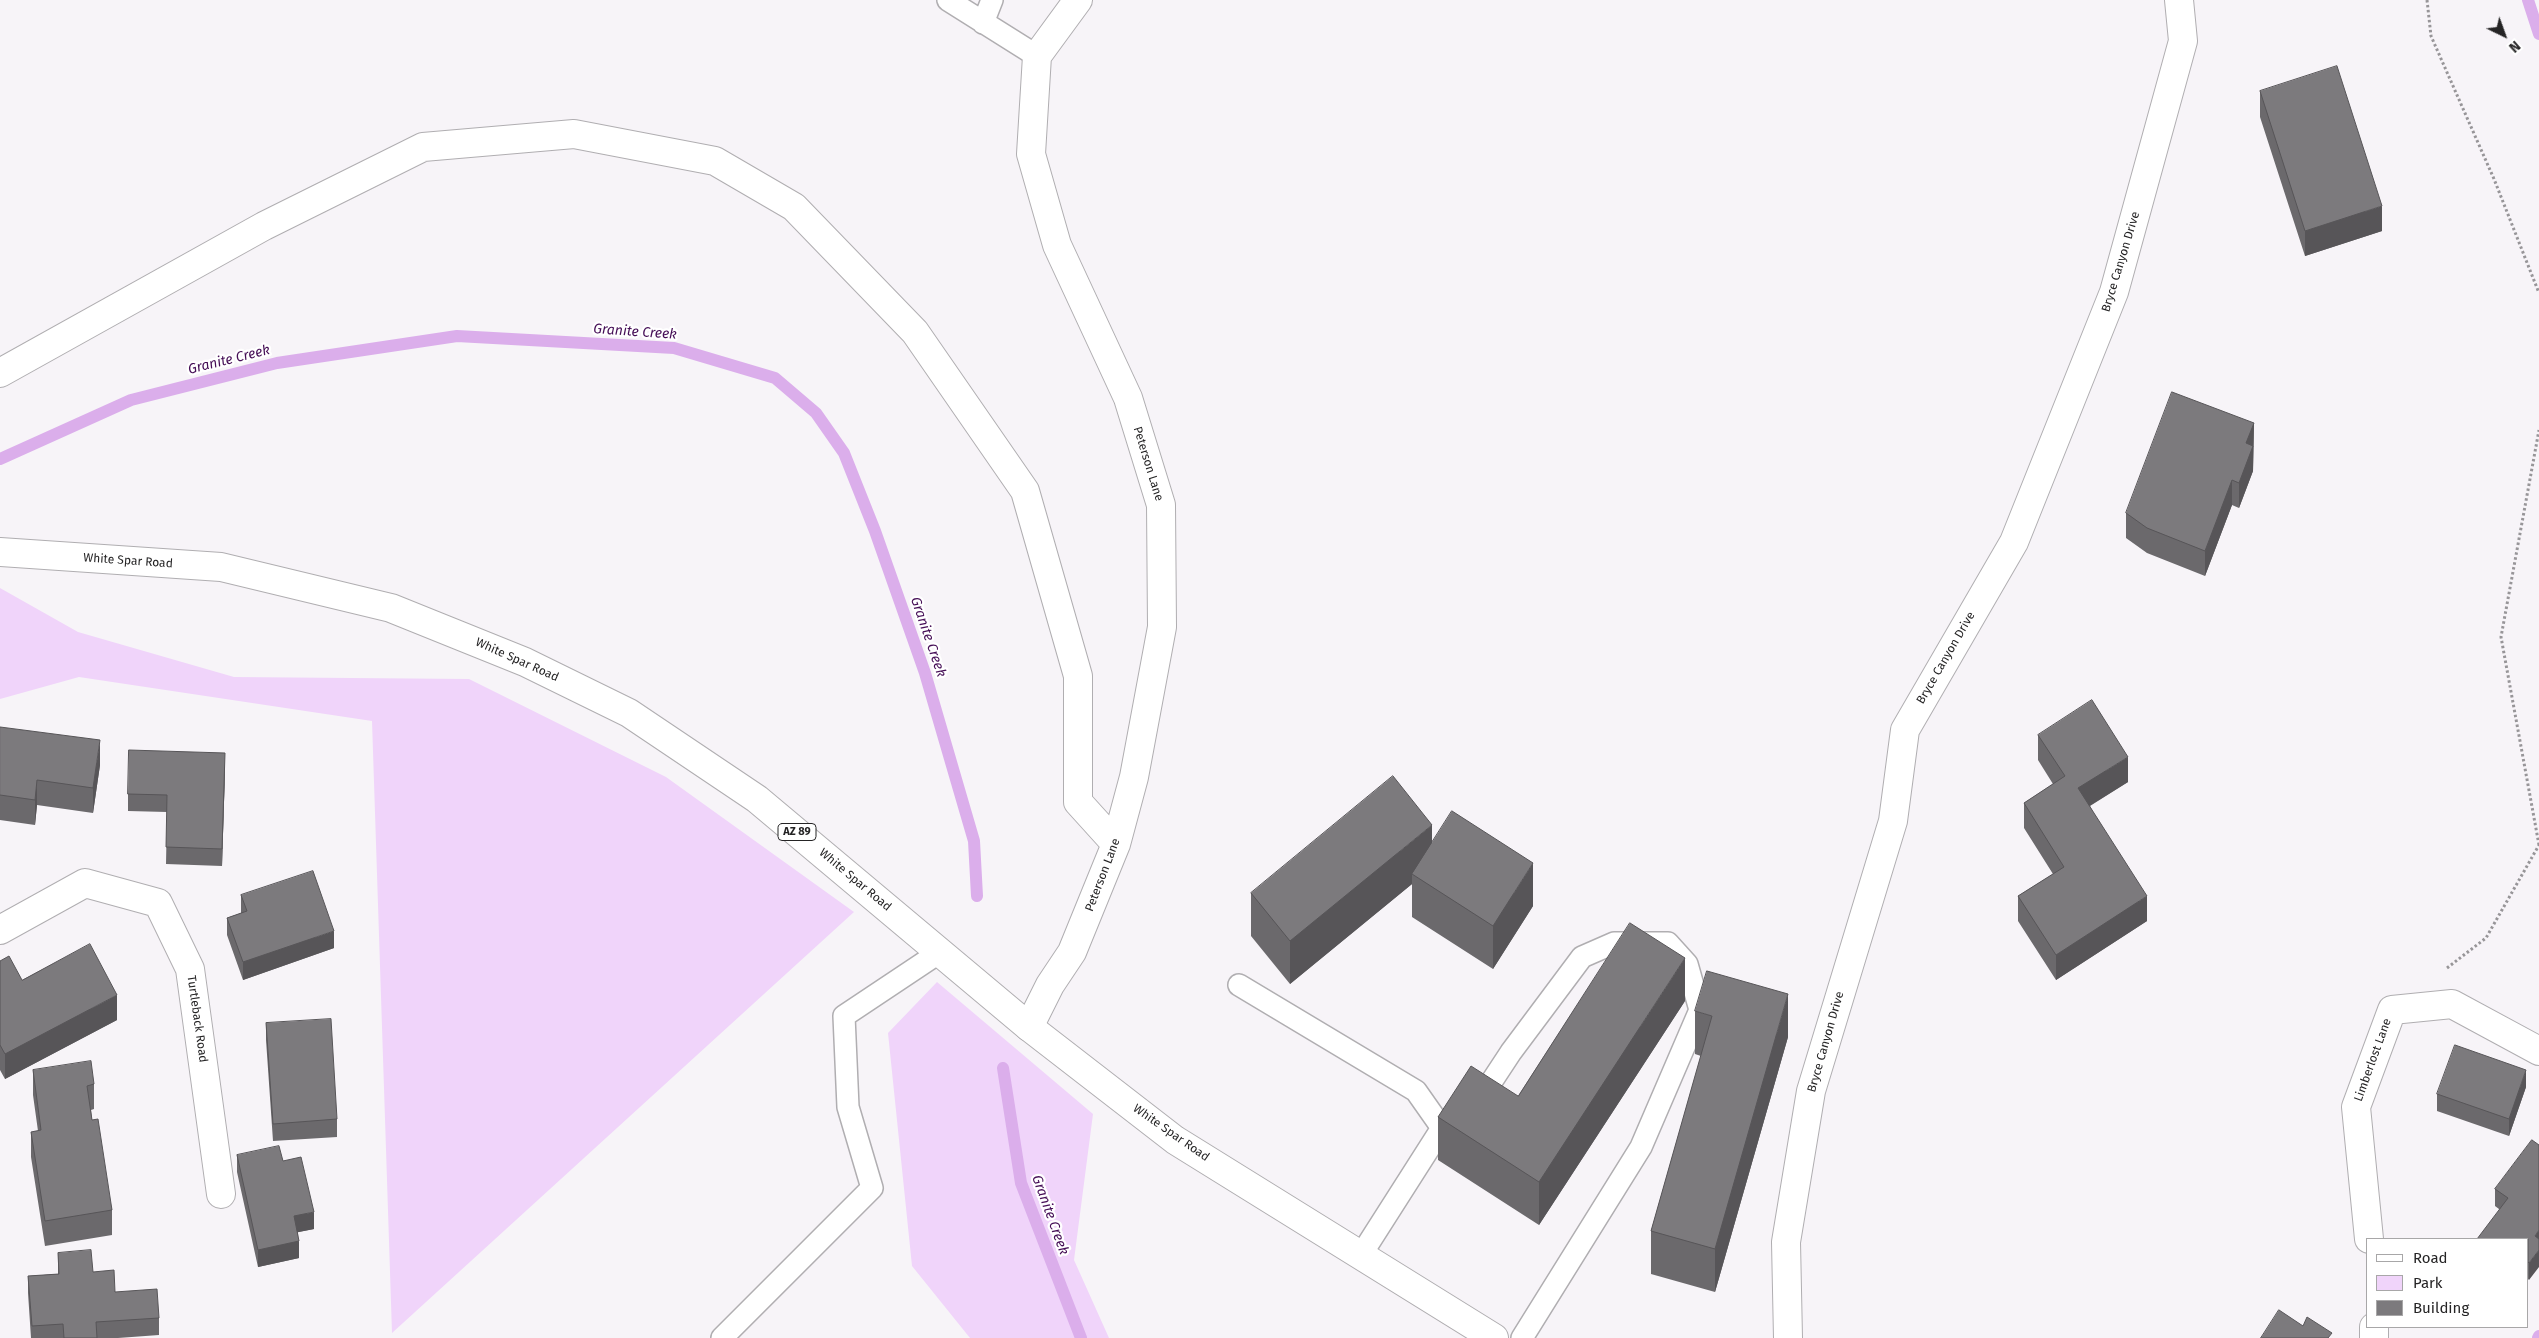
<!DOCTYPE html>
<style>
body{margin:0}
#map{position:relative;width:2539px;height:1338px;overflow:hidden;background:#f7f4f8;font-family:"Fira Sans",sans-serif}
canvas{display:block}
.legend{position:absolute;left:2366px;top:1238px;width:162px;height:90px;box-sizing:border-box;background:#fff;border:1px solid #a8a7a8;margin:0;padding:6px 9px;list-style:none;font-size:15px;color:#252425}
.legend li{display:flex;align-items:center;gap:10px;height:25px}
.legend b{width:25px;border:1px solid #a8a7a8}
.north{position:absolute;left:2479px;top:10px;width:50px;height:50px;-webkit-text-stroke:4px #fff;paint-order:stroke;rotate:138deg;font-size:14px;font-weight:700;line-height:20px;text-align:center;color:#252425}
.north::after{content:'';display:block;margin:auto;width:18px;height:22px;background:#252425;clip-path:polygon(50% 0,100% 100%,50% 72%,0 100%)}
</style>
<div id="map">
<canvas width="2539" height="1338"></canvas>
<ul class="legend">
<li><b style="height:6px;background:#fff"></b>Road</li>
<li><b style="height:14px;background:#f0d4fa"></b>Park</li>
<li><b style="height:14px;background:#7c7a7d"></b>Building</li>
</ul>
<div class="north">N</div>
</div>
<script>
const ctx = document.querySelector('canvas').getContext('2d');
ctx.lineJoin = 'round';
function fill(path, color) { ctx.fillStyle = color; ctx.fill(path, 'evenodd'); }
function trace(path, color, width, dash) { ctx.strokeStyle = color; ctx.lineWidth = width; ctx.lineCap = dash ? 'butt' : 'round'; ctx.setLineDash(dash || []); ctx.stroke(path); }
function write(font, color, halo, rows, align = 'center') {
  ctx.font = font + ' "Fira Sans",sans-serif'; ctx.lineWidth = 4.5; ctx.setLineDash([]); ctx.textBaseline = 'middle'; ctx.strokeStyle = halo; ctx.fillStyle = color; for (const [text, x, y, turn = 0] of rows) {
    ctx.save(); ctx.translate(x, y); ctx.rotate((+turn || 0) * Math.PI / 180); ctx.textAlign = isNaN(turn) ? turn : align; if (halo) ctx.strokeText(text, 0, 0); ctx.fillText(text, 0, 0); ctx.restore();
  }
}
fill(new Path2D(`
 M0,588l78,44 156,45 235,2 197,98 188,135 -462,421 -20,-612 -293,-44 -79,22z
 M937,982l156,132 -19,146 35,78h-139l-58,-72 -24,-233z`), '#f0d4fa');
trace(new Path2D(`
 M2528,0l11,34
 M0,459l131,-59 146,-37 180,-27 217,12 101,30 41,35 28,40 31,78 50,142 49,168 3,55
 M1003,1068l18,115 60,155
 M2538,1338l1,-2`), '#dbaeeb', 12);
const lane = new Path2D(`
 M948,0l89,56
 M983,23l9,-23
 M1239,985l177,106 26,37
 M1361,1255l81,-127 46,-41 23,-35 71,-95 32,-14h54l19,21 13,46 -59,137 -119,191
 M722,1338l150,-150 -24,-81 -4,-91 96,-64`);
const street = new Path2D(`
 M0,373l264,-147 159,-79 151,-13 141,27 79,46 121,125 110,159 53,185v126l38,42
 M0,930l85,-47 73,20 32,66 31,225
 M1029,1027l21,-42 22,-33 44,-108 18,-67 28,-150 -1,-122 -33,-107 -71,-153 -26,-91 6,-98 41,-56
 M2369,1239l-13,-132 36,-97 60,-6 87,47
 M2374,1327v11
 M1788,1338l-2,-96 25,-151 82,-270 12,-91 109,-188 100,-250 69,-251 -4,-41`);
const primary = new Path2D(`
 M0,552l221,15 170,41 134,54 104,51 128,86 272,228 146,113 319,198`);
trace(lane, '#b0aeb1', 24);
trace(street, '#b0aeb1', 30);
trace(primary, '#b0aeb1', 30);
trace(new Path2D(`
 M2427,0l4,36 63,143 45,114
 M2539,845l-38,-208 38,-207
 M2447,968l39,-30 53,-93`), '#979598', 3, [2.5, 2.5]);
trace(lane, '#fff', 21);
trace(street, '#fff', 28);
trace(primary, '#fff', 28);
fill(new Path2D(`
 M2260,91l122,140 -77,25 -45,-139z
 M2254,423l-1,48 -14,37 -7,-3 -27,71 -58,-23 -21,-15v-25z
 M0,727l100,38 -7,48 -56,-8 -2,20 -35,-5z
 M2038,735l90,47 -38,24 57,115 -91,59 -38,-59v-25l35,-22 -29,-46v-25l29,-19 -15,-24z
 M225,770l-3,96 -56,-2 1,-52 -39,-1v-17z
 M1432,843l101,63 -40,63 -81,-52v-33l-122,100 -39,-48v-43z
 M241,895l93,53 -91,32 -16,-45v-17l14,-5z
 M0,961l22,19 95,40 -112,59 -5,-9z
 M1685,1001l-146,224 -101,-65v-43l80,-21z
 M1695,1011l93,26 -73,255 -64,-18v-43l50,-175 -6,-2z
 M266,1023l71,96v18l-64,4 -7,-101z
 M33,1070l61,14v25l-3,1 1,10 20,90v25l-67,11 -14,-89v-25l7,-1 -5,-36z
 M2526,1087l-17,49 -72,-25v-17z
 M2532,1140l-3,140 -1,-1v-40l-29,-30 -4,-3v-17z
 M237,1155l46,6 31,68 -16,3 1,26 -41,9 -21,-95z
 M58,1253l35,19 22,20 44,26v17l-41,3h-87l-3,-45v-17l30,-2z`), '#6b696c');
fill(new Path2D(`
 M2382,206v25l-77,25v-25z
 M2254,423l-1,48 -14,37v-25l7,-40z
 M2232,480v25l-27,71v-25z
 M100,740v25l-7,48v-25z
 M225,753v17l-3,96v-17z
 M2128,757v25l-50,31v-25z
 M37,780v25l-2,20v-25z
 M1432,825v43l-20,6v10l-122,100v-43z
 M1533,863v43l-40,63v-43z
 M2147,896v25l-91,59v-25z
 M334,931v17l-91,32v-18z
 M1685,958v43l-146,224v-43z
 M1788,994v43l-73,255v-43z
 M117,995v25l-112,59v-25z
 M2526,1070v17l-17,49v-17z
 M314,1212v17l-20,4v-17z
 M2539,1230v17l-4,-11z
 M299,1241v17l-41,9v-17z
 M2539,1250v17l-10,13v-17z`), '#575558');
const building = new Path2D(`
 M2337,66l45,140 -77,25 -45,-140z
 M2172,392l82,31 -8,20 7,3 -14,37 -7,-3 -27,71 -58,-23 -21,-15z
 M2092,700l36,57 -50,31 69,108 -91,59 -38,-59 46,-29 -40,-64 41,-27 -27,-41z
 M0,727l100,13 -7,48 -56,-8 -2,20 -35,-5z
 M129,750l96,3 -3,96 -56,-2 1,-52 -39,-1z
 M1393,776l39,49 -142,116 -39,-48z
 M1452,811l81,52 -40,63 -81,-52z
 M313,871l21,60 -91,31 -16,-44 20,-7 -6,-16z
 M1630,923l55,35 -146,224 -101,-65 33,-51 47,30z
 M90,944l27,51 -112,59 -5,-9v-84l9,-5 13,24z
 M1707,971l81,23 -73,255 -64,-18 61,-215 -17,-5z
 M331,1019l6,100 -64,5 -7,-101z
 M2455,1045l71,25 -17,49 -72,-25z
 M91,1061l3,23 -7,2 5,34 6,-1 14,91 -67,11 -14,-89 10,-2 -8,-60z
 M2532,1140l7,5v85l-4,6 4,3v11l-10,13 -1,-1v-23h-51l31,-41 -13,-9z
 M279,1146l4,15 18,-4 13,55 -20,4 5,25 -41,9 -21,-95z
 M91,1250l2,22 21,-2 1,22 42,-3 2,29 -63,4 1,16h-33l-1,-14 -31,2 -4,-50 31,-2 -1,-21z
 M2279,1310l24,16 4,-9 25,16 -4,5h-67z`);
fill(building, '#7c7a7d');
trace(building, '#575558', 1);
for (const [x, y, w] of [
 [797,832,38]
]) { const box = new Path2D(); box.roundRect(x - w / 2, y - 8.5, w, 17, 4); ctx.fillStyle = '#fff'; ctx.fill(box); trace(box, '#252425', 1); }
write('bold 11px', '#252425', null, [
 ["AZ 89",797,832]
]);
write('12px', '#252425', '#fff', [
 ["Bryce Canyon Drive",2121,262,-73],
 ["Peterson Lane",1148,464,73],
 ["White Spar Road",128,561,4],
 ["Bryce Canyon Drive",1946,658,-60],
 ["White Spar Road",517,660,24],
 ["Peterson Lane",1103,875,-69],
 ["White Spar Road",855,880,40],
 ["Turtleback Road",197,1019,82],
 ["Bryce Canyon Drive",1826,1042,-74],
 ["Limberlost Lane",2373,1060,-70],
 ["White Spar Road",1171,1133,35]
]);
write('italic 14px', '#450e56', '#fff', [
 ["Granite Creek",635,332,4],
 ["Granite Creek",229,360,-14],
 ["Granite Creek",928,637,71],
 ["Granite Creek",1050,1215,70]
]);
</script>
